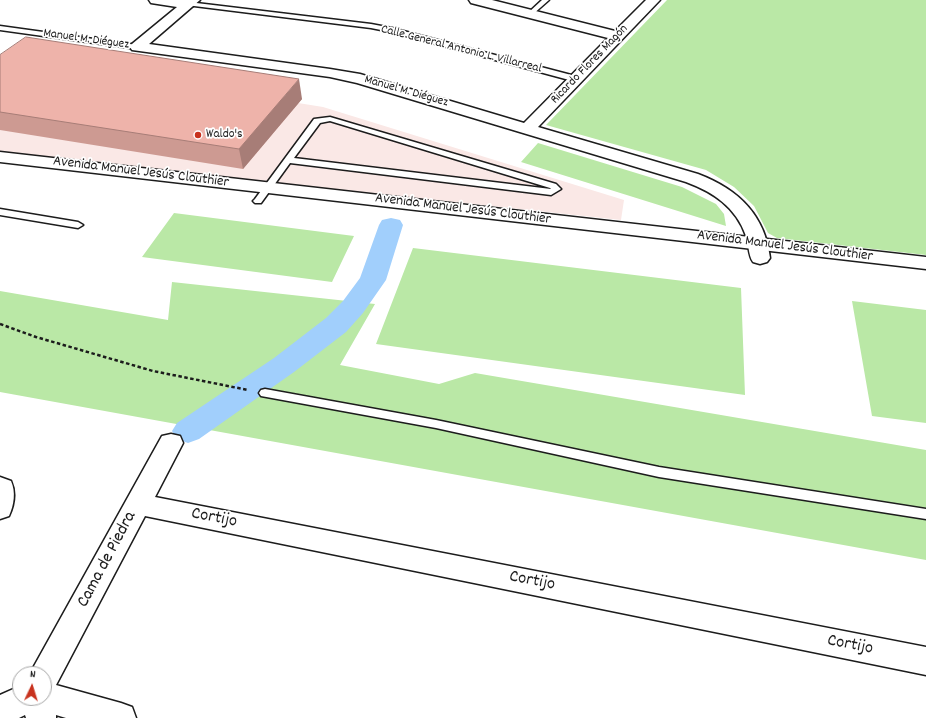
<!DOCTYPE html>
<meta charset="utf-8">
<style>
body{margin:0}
#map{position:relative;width:926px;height:718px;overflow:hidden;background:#fff;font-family:Dekko,sans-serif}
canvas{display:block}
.north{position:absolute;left:12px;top:666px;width:40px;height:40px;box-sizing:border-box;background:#fff;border:1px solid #a4a4a4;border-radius:50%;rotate:4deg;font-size:11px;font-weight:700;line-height:16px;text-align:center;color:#1c1c1c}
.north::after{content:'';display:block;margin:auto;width:14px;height:18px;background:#c8321e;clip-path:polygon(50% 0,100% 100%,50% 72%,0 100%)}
</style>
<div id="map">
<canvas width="926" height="718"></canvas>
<div class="north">N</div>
</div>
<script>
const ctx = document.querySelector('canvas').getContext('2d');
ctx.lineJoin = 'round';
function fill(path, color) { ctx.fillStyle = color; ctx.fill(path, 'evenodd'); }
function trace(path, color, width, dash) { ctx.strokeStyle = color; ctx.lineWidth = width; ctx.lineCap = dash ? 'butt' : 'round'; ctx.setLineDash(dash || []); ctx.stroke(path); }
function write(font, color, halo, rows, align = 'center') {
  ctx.font = font + ' Dekko,sans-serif'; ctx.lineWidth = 3.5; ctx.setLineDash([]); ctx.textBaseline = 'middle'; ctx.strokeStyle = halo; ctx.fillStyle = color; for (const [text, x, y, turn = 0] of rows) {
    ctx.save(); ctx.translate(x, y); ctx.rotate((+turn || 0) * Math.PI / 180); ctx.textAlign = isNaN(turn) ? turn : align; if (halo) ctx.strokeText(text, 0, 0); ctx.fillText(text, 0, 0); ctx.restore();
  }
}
fill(new Path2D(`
 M0,55l323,52 301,93 -3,20 -390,-42 -231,-27z`), '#fae8e6');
fill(new Path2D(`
 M667,0h259v255l-149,-17 -9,-5 -14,-27 -20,-19 -28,-17 -160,-45z
 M538,143l144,44 34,17 8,10 2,12 -205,-64z
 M174,213l180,23 -22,46 -190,-25z
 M413,248l328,40 4,107 -369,-51z
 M172,282l203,22 -35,61 99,19 36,-11 451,77v110l-926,-168v-101l168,29z
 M852,301l74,9v113l-54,-7z`), '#bae8a6');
fill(new Path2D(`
 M391,218l9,2 3,5 -17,55 -23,33 -17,19 -52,40 -95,67 -11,4 -11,-4 -5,-8 5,-8 97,-65 52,-40 17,-17 17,-23 19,-53 3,-5z`), '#a1cffc');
const lane = new Path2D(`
 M542,0h7l-17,15h-4v-2z
 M188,2l183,22 21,4 187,49 1,2 -1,2h-6l-182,-49 -20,-4 -185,-23 -1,-1z
 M0,26l137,19 4,2 -4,2 -137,-19z
 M330,117l226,67 5,5 -10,6 -261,-32 -29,40h-6l-2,-2 2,-2 59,-80zM330,121l220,67 1,1 -257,-31 26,-35z
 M0,209l78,13 5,3 -5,3 -78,-13z
 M265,389l171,31 223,47 267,42v10l-267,-42 -223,-49 -175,-32 -2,-3 2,-3z`);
const street = new Path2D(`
 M149,0h51l-51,44 181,25 30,5 164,49 84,-85 -137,-35 -2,-3h23l123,31 31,-31h14l-122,127 160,47c40,15 67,41 72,84l-3,4 -7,2 -7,-2c-5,-7 -4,-18 -7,-26 -10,-29 -33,-44 -60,-54l-329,-99 -27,-6 -198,-27 -2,-3 2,-3 45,-37 -26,-4z
 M171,434l9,2 3,7 -28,54 771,150v28l-781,-159 -89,169 65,18 11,4 4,11h-70l-10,-3v3h-30l-1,-3 -6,3h-19v-23l20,-9v12h24v-24h-13l2,-6 129,-232z
 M0,477l11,4c5,11 3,24 -2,35l-9,3z`);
const secondary = new Path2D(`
 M0,152l926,105v12l-926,-107z`);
trace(lane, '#1c1c1c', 3);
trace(street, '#1c1c1c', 3);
trace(secondary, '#1c1c1c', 3);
trace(new Path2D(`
 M0,324l36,13 117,34 95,19`), '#1c1c1c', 2.5, [3.5, 2.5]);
fill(lane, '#fff');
fill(street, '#fff');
fill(secondary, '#fff');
fill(new Path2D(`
 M0,55l302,44 -59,70 -243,-39z`), '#cd9a92');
fill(new Path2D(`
 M299,79l3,20 -59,70 -4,-20z`), '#a77d77');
const building = new Path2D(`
 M26,37l273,42 -60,70 -239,-37v-57z`);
fill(building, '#eeb3aa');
trace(building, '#a77d77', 1);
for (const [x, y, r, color] of [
 [198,135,4,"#c8321e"]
]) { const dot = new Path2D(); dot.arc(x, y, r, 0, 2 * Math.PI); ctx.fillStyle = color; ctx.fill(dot); trace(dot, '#fff', 1.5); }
write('13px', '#1c1c1c', '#fff', [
 ["Manuel M. Diéguez",86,40,8],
 ["Calle General Antonio L. Villarreal",461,50,14],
 ["Ricardo Flores Magón",590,65,-46],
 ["Manuel M. Diéguez",406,92,16]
]);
write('13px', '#1c1c1c', '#fff', [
 ["Waldo's",206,135]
], 'left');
write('15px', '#1c1c1c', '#fff', [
 ["Avenida Manuel Jesús Clouthier",141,173,7],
 ["Avenida Manuel Jesús Clouthier",463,210,7],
 ["Avenida Manuel Jesús Clouthier",785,247,7]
]);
write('18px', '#1c1c1c', '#fff', [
 ["Cortijo",214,519,11],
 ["Cama de Piedra",108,560,-62],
 ["Cortijo",532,582,11],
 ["Cortijo",850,646,11]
]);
</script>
